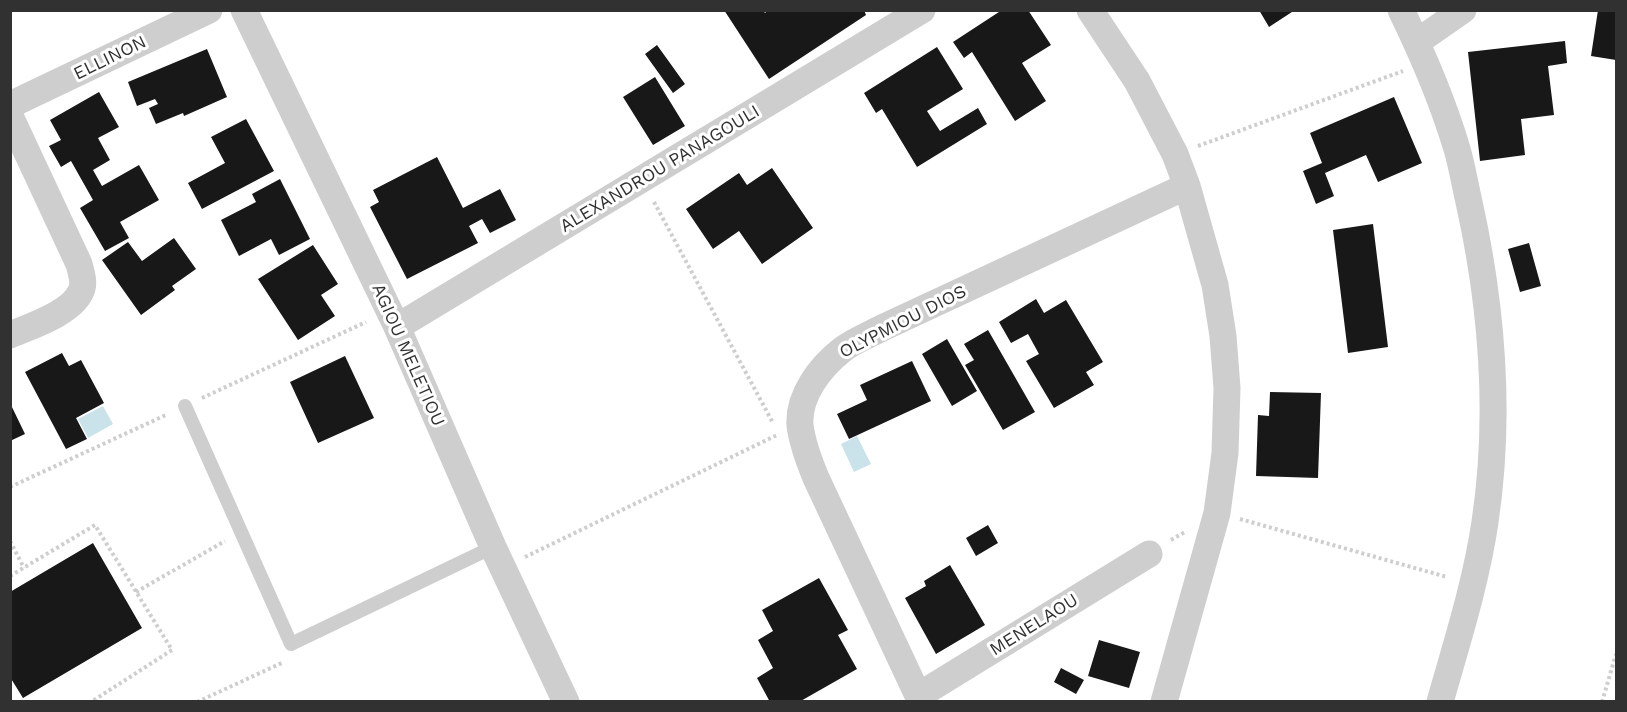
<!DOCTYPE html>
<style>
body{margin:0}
#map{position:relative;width:1627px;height:712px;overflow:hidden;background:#fff;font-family:"Work Sans",sans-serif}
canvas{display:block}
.frame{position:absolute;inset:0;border:12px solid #313131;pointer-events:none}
</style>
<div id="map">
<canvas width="1627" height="712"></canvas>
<div class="frame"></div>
</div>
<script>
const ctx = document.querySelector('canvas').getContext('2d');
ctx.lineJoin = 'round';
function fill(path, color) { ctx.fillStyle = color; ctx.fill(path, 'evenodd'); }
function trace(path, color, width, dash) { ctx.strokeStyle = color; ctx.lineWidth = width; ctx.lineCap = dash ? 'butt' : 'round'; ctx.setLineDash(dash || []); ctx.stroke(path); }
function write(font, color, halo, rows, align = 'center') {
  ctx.font = font + ' "Work Sans",sans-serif'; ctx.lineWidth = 6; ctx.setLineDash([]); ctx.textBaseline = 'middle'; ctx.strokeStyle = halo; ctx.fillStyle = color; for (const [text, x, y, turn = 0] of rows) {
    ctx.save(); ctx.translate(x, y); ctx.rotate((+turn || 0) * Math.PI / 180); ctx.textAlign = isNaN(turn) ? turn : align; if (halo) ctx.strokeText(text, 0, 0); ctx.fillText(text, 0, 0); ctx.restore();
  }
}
fill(new Path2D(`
 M103,406l10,18 -25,14 -10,-19z
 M857,436l14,28 -17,8 -13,-28z`), '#cae3ea');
fill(new Path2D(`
 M724,10h39l2,3 3,-3h96l2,5 -97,64z
 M1002,10h26l23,35 -29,18 24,38 -31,20 -43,-69 -8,6 -11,-16z
 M1259,10h36l-26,17z
 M1598,10h18v50l-25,-4z
 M1565,41l2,22 -19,3 6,49 -33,4 4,36 -45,6 -12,-109z
 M657,45l28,39 -12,9 -28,-39z
 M937,47l26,42 -36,22 13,20 38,-23 9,16 -70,43 -35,-58 -6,4 -12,-20z
 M207,49l20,48 -43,19 -1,-3 -27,11 -7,-16 9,-4 -3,-5 -18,7 -9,-24z
 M655,77l30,49 -32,19 -30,-48z
 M99,92l20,35 -21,11 12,22 -17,10 9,16 37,-21 20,35 -39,22 9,16 -24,13 -25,-43 13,-8 -22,-39 -10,6 -12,-21 12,-6 -11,-20z
 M1394,97l28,66 -44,19 -12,-27 -41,18 9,23 -18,8 -13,-33 19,-8 -12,-30z
 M246,119l28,52 -72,38 -14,-26 37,-20 -14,-26z
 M437,157l26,51 37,-19 16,31 -26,13 -8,-14 -13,7 9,17 -71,36 -37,-72 9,-5 -6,-12z
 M772,168l41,60 -51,36 -23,-33 -26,18 -27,-40 53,-36 8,12z
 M280,179l30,60 -31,16 -8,-16 -32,17 -18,-36 35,-18 -4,-8z
 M1373,224l15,123 -40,6 -15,-123z
 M174,238l22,31 -24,17 3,4 -34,25 -39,-55 26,-18 14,19z
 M1529,243l12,43 -21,6 -12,-43z
 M313,245l25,39 -17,11 14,21 -37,24 -40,-61z
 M1036,299l8,14 22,-13 37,62 -17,10 8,13 -40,23 -28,-47 13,-7 -11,-20 -17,9 -12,-21z
 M988,330l47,82 -32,18 -38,-65 9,-5 -10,-16z
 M947,339l30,52 -25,15 -30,-52z
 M62,353l7,13 12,-6 23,43 -28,15 11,21 -21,10 -41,-77z
 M345,356l29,62 -56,25 -28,-61z
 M912,361l19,40 -82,38 -12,-25 30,-14 -7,-15z
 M1270,392l51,1 -3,85 -62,-2 2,-61 11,1z
 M10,403l15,31 -15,7z
 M988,525l10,18 -22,13 -10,-18z
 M93,543l49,85 -119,70 -13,-21v-85z
 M950,565l35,60 -49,29 -31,-56 21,-12 -2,-5z
 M819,578l29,52 -10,5 19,34 -58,33h-29l-13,-24 16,-10 -15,-28 15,-9 -11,-21z
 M1099,640l41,12 -11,36 -41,-12z
 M1061,668l23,12 -8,14 -22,-12z`), '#181818');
trace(new Path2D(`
 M1198,146l205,-75
 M654,202l119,221
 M202,398l164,-76
 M10,487l158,-73
 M1240,519l207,58
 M1171,540l14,-8
 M10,541l14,27
 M525,557l252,-122
 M10,576l85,-51 77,125 -81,52
 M136,592l89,-51
 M197,702l87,-40
 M1602,702l14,-48`), '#cecece', 4, [3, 3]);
trace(new Path2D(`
 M185,406l106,238 202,-97`), '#cecece', 14);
trace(new Path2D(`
 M244,10l153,317 96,220 73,155
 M1090,10l47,71 38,73 12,32 28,99 8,51 4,52 -2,65 -8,60 -53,189
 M1401,10c22,45 42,92 56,139 5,17 8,36 12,53 23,104 32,213 16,320 -9,61 -28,120 -45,180
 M1417,42l46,-32
 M10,105l199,-95
 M10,116l69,148c2,8 6,19 2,27 -9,22 -50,35 -71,44
 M397,327l525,-317
 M918,696l231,-142
 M921,702l-105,-224c-7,-17 -14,-35 -16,-53 -2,-29 20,-58 42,-75 11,-9 27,-15 40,-22l305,-142`), '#cecece', 27);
write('18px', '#313131', '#fff', [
 ["ELLINON",110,58,-26],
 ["ALEXANDROU PANAGOULI",660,169,-31],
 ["OLYPMIOU DIOS",903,322,-27],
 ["AGIOU MELETIOU",408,355,66],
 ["MENELAOU",1034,625,-32]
]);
</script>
